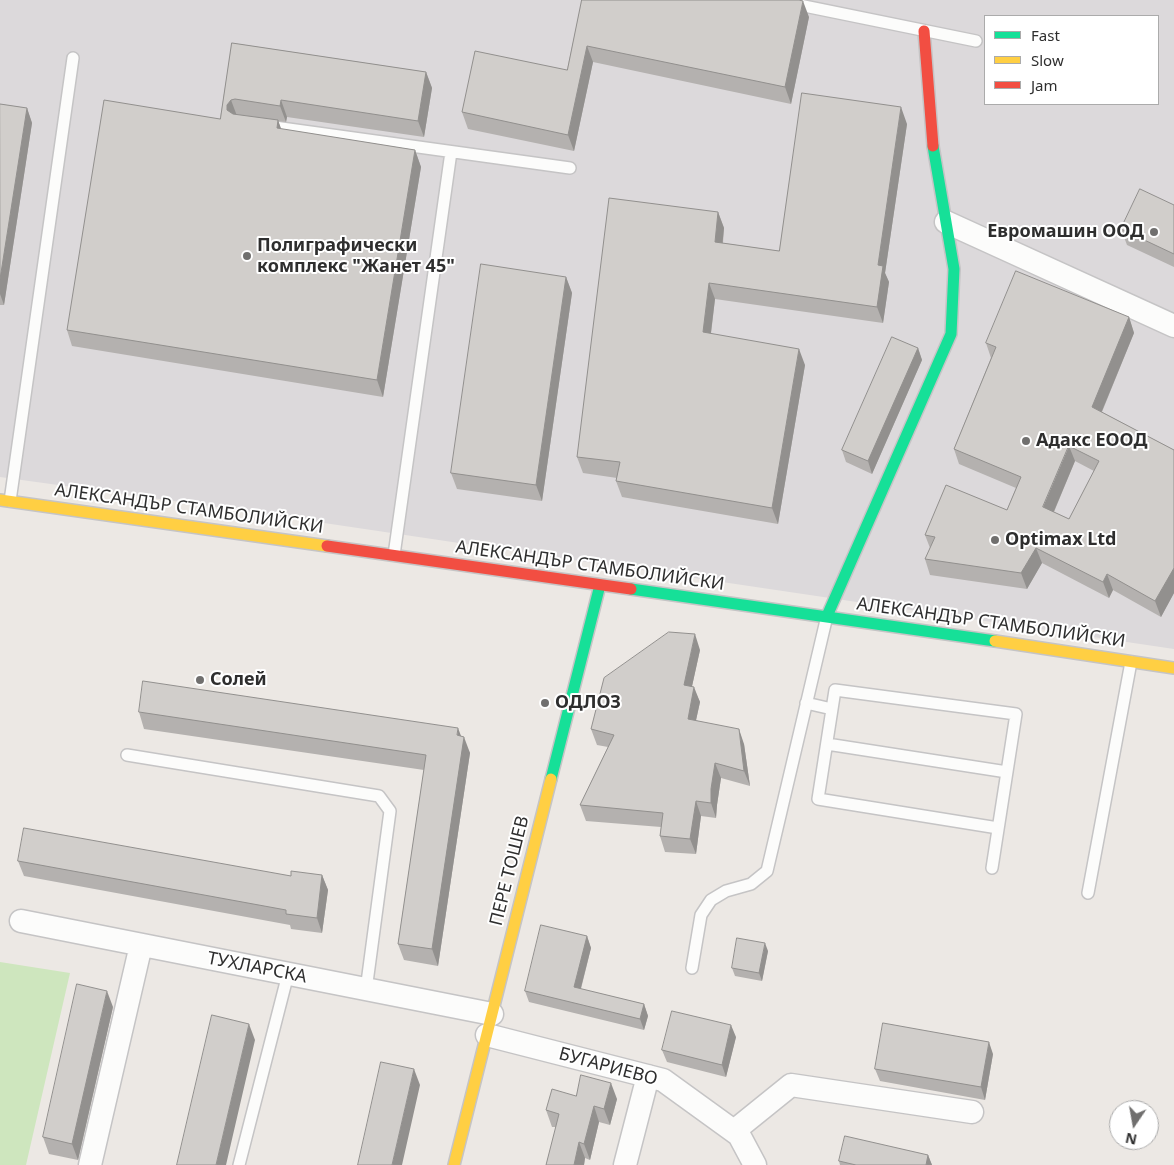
<!DOCTYPE html>
<meta charset="utf-8">
<style>
body{margin:0}
#map{position:relative;width:1174px;height:1165px;overflow:hidden;background:#ece8e4;font-family:"Noto Sans",sans-serif}
canvas{display:block}
.legend{position:absolute;left:984px;top:15px;width:175px;height:90px;box-sizing:border-box;background:#fff;border:1px solid #ababab;margin:0;padding:6px 9px;list-style:none;font-size:15px;color:#2e2e2e}
.legend li{display:flex;align-items:center;gap:10px;height:25px}
.legend b{width:25px;border:1px solid #ababab}
.north{position:absolute;left:1109px;top:1100px;width:50px;height:50px;box-sizing:border-box;background:#fff;border:1px solid #ababab;border-radius:50%;rotate:192deg;font-size:14px;font-weight:700;line-height:20px;text-align:center;color:#2e2e2e}
.north::after{content:'';display:block;margin:auto;width:18px;height:22px;background:#706f6e;clip-path:polygon(50% 0,100% 100%,50% 72%,0 100%)}
</style>
<div id="map">
<canvas width="1174" height="1165"></canvas>
<ul class="legend">
<li><b style="height:6px;background:#16e098"></b>Fast</li>
<li><b style="height:6px;background:#ffcf43"></b>Slow</li>
<li><b style="height:6px;background:#f24e42"></b>Jam</li>
</ul>
<div class="north">N</div>
</div>
<script>
const ctx = document.querySelector('canvas').getContext('2d');
ctx.lineJoin = 'round';
function fill(path, color) { ctx.fillStyle = color; ctx.fill(path, 'evenodd'); }
function trace(path, color, width, dash) { ctx.strokeStyle = color; ctx.lineWidth = width; ctx.lineCap = dash ? 'butt' : 'round'; ctx.setLineDash(dash || []); ctx.stroke(path); }
function write(font, color, halo, rows, align = 'center') {
  ctx.font = font + ' "Noto Sans",sans-serif'; ctx.lineWidth = 4; ctx.setLineDash([]); ctx.textBaseline = 'middle'; ctx.strokeStyle = halo; ctx.fillStyle = color; for (const [text, x, y, turn = 0] of rows) {
    ctx.save(); ctx.translate(x, y); ctx.rotate((+turn || 0) * Math.PI / 180); ctx.textAlign = isNaN(turn) ? turn : align; if (halo) ctx.strokeText(text, 0, 0); ctx.fillText(text, 0, 0); ctx.restore();
  }
}
fill(new Path2D(`
 M0,0h1174v649l-978,-145 -196,-27zM985,16h173v88h-173z`), '#dcd9db');
fill(new Path2D(`
 M0,962l70,11 -44,192h-26z`), '#cee6be');
const lane = new Path2D(`
 M775,0l201,41
 M267,126l303,42
 M10,501l63,-443
 M394,555l57,-403
 M806,703l26,6
 M827,744l180,28
 M127,755l252,41 11,15 -24,179
 M992,868l24,-154 -181,-24 -17,109 180,29
 M1088,893l43,-231
 M692,968l9,-53 10,-15 15,-9 25,-7 16,-13 60,-255
 M239,1165l49,-191`);
const street = new Path2D(`
 M946,222l228,104
 M21,921l471,93
 M487,1035l176,45 76,55 16,30
 M734,1131l57,-46 181,27
 M90,1165l51,-220
 M625,1165l23,-89`);
const fast = new Path2D(`
 M631,589l364,52
 M827,616l124,-282 3,-65 -21,-123
 M551,779l49,-194`);
const slow = new Path2D(`
 M0,500l327,46
 M995,641l179,27
 M454,1165l97,-386`);
const jam = new Path2D(`
 M924,31l9,115
 M327,546l304,43`);
trace(lane, '#c5c4c5', 14);
trace(street, '#c5c4c5', 25);
trace(fast, '#c5c4c5', 14);
trace(slow, '#c5c4c5', 14);
trace(jam, '#c5c4c5', 14);
trace(lane, '#fcfcfb', 11);
trace(street, '#fcfcfb', 22);
trace(fast, '#16e098', 11);
trace(slow, '#ffcf43', 11);
trace(jam, '#f24e42', 11);
fill(new Path2D(`
 M582,0l227,17 -18,87 -198,-42 -19,89 -106,-22 -6,-17 105,-42z
 M232,43l194,29 6,16 -8,49 -137,-20 -1,5 -8,-1 3,8 134,21 6,17 -38,230 -311,-51 -5,-16 153,-211z
 M0,104l27,4 5,15 -28,182h-4z
 M907,124l-22,149 4,9 -6,41 -168,-24 -4,35 94,31 -27,159 -156,-27 -6,-16 1,-3 -34,-5 -6,-16 141,-245 6,16 -1,15 56,8z
 M1174,205v62l-47,-22 -6,-16z
 M566,277l6,16 -30,208 -85,-12 -6,-16z
 M1129,317l5,16 -32,79 72,38v143l-13,24 -48,-27 -4,8 -67,-35 -15,26 -97,-14 -5,-16 5,-11 -5,-13 82,-25 9,-22 -57,-24 -5,-15 37,-91 -5,-15zM1075,461l19,10 -25,48 -15,-7z
 M918,348l4,12 -50,114 -26,-12 -4,-12z
 M700,650l-8,36 8,16 -4,18 48,24 6,42 -29,-8 -4,27 -1,13 -15,-2 -5,38 -31,-2 -5,-16 1,-9 -75,-6 -6,-16 28,-58 -11,-2 -6,-16z
 M139,712l322,24 9,17 -32,213 -34,-6 -6,-16 26,-174 -280,-41z
 M18,861l273,15 31,-1 6,15 -6,43 -31,-4 -1,-4 -266,-49z
 M587,936l4,12 -10,41 63,15 4,12 -4,14 -115,-28 -4,-11z
 M768,951l-6,30 -27,-5 -3,-8z
 M113,1007l-35,153 -29,-6 -6,-17z
 M736,1037l-10,40 -59,-15 -5,-12z
 M993,1054l-8,46 -105,-19 -5,-12z
 M576,1096l41,3 -7,26 -11,-3 -9,38 -5,-2 -1,7h-38l10,-38h-4l-6,-17z
 M928,1155l4,10h-92l-1,-4z`), '#b4b1af');
fill(new Path2D(`
 M803,1l6,16 -18,87 -6,-17z
 M587,46l6,16 -19,89 -6,-16z
 M426,72l6,16 -8,49 -6,-16z
 M231,100l6,16 -4,10 -6,-16v-5z
 M281,100l6,17 -1,5 -6,-16z
 M901,107l6,17 -22,149 4,9 -6,41 -6,-16 1,-42z
 M27,108l5,15 -28,182 -4,-11v-15z
 M278,120l6,17 -7,-9z
 M415,150l6,17 -38,230 -6,-17z
 M718,212l6,16 -3,30 -6,-16z
 M566,277l6,16 -30,208 -6,-16z
 M709,283l6,16 -6,49 -6,-16z
 M1129,317l5,16 -37,90 -5,-16z
 M918,348l4,12 -50,114 -4,-13z
 M799,349l6,16 -27,159 -6,-16z
 M1069,446l6,15 -26,62 -6,-16z
 M1036,548l6,15 -15,26 -6,-16z
 M1174,568v25l-13,24 -6,-16z
 M1107,574l6,16 -4,8 -6,-16z
 M695,634l5,16 -11,50 -5,-15z
 M694,687l6,15 -7,32 -5,-15z
 M458,728l5,13 1,-4 6,16 -32,213 -6,-17z
 M739,729l5,15 6,42 -6,-15z
 M715,763l6,15 -4,27 -1,13 -5,-15v-14z
 M696,801l5,15 -5,38 -6,-15z
 M322,875l6,15 -6,43 -5,-15z
 M587,936l4,12 -13,51 -4,-12z
 M765,943l3,8 -6,30 -3,-8z
 M107,991l6,16 -35,153 -6,-16z
 M644,1004l4,12 -4,14 -4,-11z
 M249,1024l6,16 -29,125h-10z
 M731,1025l5,12 -10,40 -4,-12z
 M989,1042l4,12 -8,46 -4,-13z
 M414,1069l6,16 -18,80h-10z
 M611,1083l6,16 -7,26 -6,-16z
 M594,1106l5,16 -9,38 -6,-16z
 M579,1142l6,16 -1,7h-10z
 M928,1155l4,10h-6z`), '#92908e');
const building = new Path2D(`
 M582,0h217l4,1 -18,86 -198,-41 -19,89 -106,-23 13,-61 92,19z
 M232,43l194,29 -8,49 -137,-21 -1,6 -45,-7 -4,1 -4,5v5l6,4 45,6 -1,8 138,22 -38,230 -310,-50 37,-230 116,19z
 M802,93l99,14 -23,158 5,1 -6,41 -168,-24 -6,49 96,17 -27,159 -156,-27 4,-19 -43,-5 32,-259 109,14 -3,30 64,9z
 M0,104l27,4 -27,171z
 M1140,189l34,16v49l-53,-25z
 M481,264l85,13 -30,208 -85,-12z
 M1016,271l113,46 -37,90 82,43v118l-19,33 -48,-27 -4,8 -67,-34 -15,25 -96,-14 10,-22 -10,-2 21,-50 61,25 14,-33 -67,-28 42,-102 -10,-4zM1069,446l30,15 -30,58 -26,-12z
 M892,337l26,11 -50,113 -26,-11z
 M669,632l26,2 -11,51 10,2 -6,32 51,10 5,42 -29,-8 -4,26v14l-15,-2 -6,38 -30,-3 3,-23 -83,-8 34,-70 -23,-6 13,-51z
 M143,681l315,47 -1,7 7,2 -32,212 -34,-5 28,-189 -287,-43z
 M24,828l267,48v-5l31,4 -5,43 -31,-4v-4l-268,-49z
 M541,925l46,11 -13,51 70,17 -4,15 -115,-28z
 M737,938l28,5 -6,30 -27,-5z
 M77,984l30,7 -35,153 -29,-7z
 M672,1011l59,14 -9,40 -60,-15z
 M212,1015l37,9 -33,141h-39z
 M883,1023l106,19 -8,45 -106,-18z
 M381,1062l33,7 -22,96h-34z
 M581,1075l30,8 -7,26 -10,-3 -10,38 -5,-2 -5,23h-28l13,-51 -13,-4 6,-21 24,7z
 M845,1136l83,19 -2,10h-70l-17,-4z`);
fill(building, '#d1cecb');
trace(building, '#92908e', 1);
for (const [x, y, r, color] of [
 [1154,232,5,"#706f6e"],
 [247,256,5,"#706f6e"],
 [1026,441,5,"#706f6e"],
 [995,540,5,"#706f6e"],
 [200,680,5,"#706f6e"],
 [545,703,5,"#706f6e"]
]) { const dot = new Path2D(); dot.arc(x, y, r, 0, 2 * Math.PI); ctx.fillStyle = color; ctx.fill(dot); trace(dot, '#fff', 2); }
write('bold 18px', '#2e2e2e', '#fff', [
 ["Евромашин ООД",1144,232,"right"],
 ["Полиграфически",257,246],
 ["комплекс \"Жанет 45\"",257,267],
 ["Адакс ЕООД",1036,441],
 ["Optimax Ltd",1005,540],
 ["Солей",210,680],
 ["ОДЛОЗ",555,703]
], 'left');
write('18px', '#2e2e2e', '#fff', [
 ["АЛЕКСАНДЪР СТАМБОЛИЙСКИ",189,509,8],
 ["АЛЕКСАНДЪР СТАМБОЛИЙСКИ",590,566,8],
 ["АЛЕКСАНДЪР СТАМБОЛИЙСКИ",991,623,8],
 ["ПЕРЕ ТОШЕВ",510,871,-76],
 ["ТУХЛАРСКА",257,968,11],
 ["БУГАРИЕВО",608,1067,15]
]);
</script>
